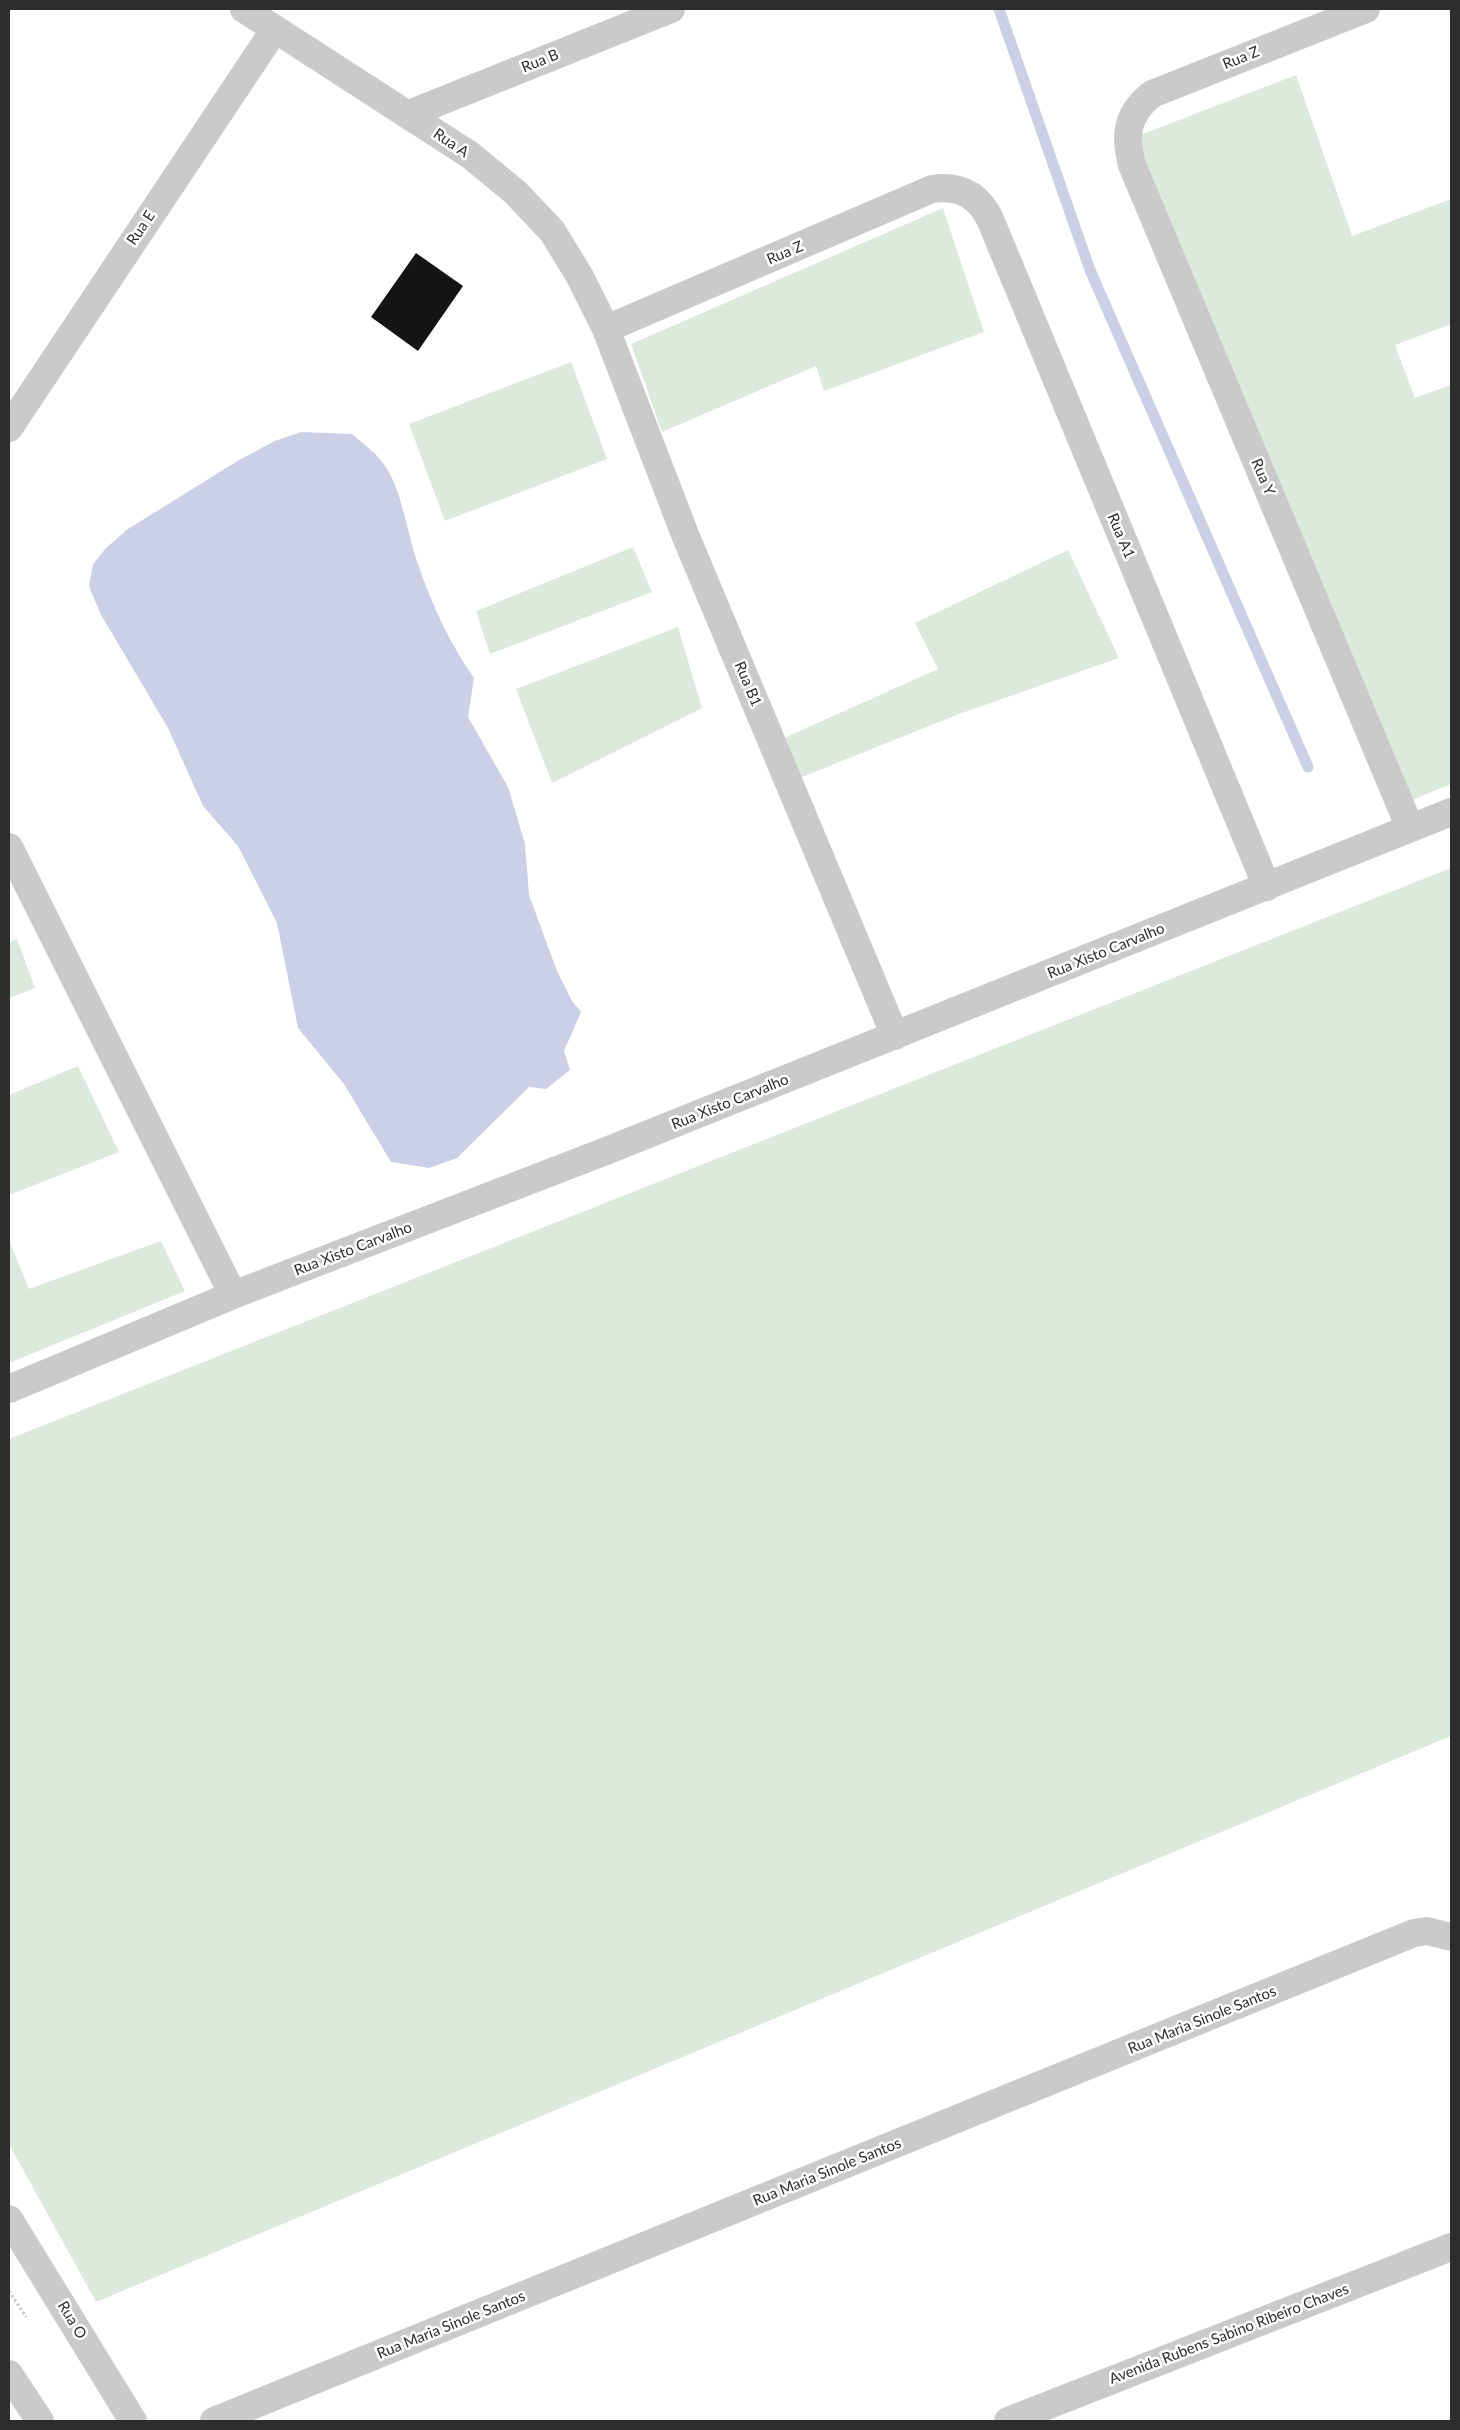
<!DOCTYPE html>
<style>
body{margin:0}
#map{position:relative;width:1460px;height:2430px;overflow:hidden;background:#fff;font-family:Lato,sans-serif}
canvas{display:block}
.frame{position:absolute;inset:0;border:10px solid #2d2d2d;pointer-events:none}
</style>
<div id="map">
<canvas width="1460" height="2430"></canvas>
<div class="frame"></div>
</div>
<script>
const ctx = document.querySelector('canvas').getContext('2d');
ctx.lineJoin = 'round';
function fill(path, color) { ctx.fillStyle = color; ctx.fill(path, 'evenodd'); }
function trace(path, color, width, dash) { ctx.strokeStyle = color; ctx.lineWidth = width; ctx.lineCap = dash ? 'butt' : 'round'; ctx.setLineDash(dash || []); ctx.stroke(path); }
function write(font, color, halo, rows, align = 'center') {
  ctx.font = font + ' Lato,sans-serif'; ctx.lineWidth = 5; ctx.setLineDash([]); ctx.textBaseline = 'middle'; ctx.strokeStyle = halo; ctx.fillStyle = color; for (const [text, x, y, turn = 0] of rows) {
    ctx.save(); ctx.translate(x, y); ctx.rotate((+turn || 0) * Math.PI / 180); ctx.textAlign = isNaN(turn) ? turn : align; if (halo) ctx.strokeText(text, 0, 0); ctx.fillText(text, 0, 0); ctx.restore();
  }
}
fill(new Path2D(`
 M1296,75l56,161 99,-37v125l-56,21 20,53 36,-13v399l-41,17 -275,-664z
 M943,208l41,124 -160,59 -8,-25 -154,66 -31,-88z
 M571,362l36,97 -162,62 -36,-97z
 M633,547l19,45 -162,62 -14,-43z
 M1068,550l51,108 -160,56 -162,65 -13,-41 154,-69 -23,-46z
 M678,627l24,81 -150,75 -36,-94z
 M1451,868v868l-1355,566 -87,-158v-705z
 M17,939l18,49 -26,10v-55z
 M78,1066l41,86 -110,43v-100z
 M9,1240l20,49 132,-48 24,50 -176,72z`), '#dee9dd');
fill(new Path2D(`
 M301,432l51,2c10,9 23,18 31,29 18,22 25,74 35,101 13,39 32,80 56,114l-6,39 40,70 17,57 4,51 28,76 15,30 9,11 -17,39 6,19 -24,19 -17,-2 -72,71 -28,10 -38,-6 -47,-78 -46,-56 -21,-105 -39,-77 -35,-40 -35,-78 -68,-115 -11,-27 4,-22 13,-16 22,-19 111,-69 36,-19z`), '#cbd0e7');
trace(new Path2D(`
 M999,9l91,261 218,497`), '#cbd0e7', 11);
fill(new Path2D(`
 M416,253l47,33 -45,65 -47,-34z`), '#141414');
trace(new Path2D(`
 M9,2291l17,26`), '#cacaca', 3, [2.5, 2.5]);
trace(new Path2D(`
 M244,9l226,146 45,37 37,39 27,44 27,54 80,208 209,499
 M1366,9l-214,85c-25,20 -28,40 -20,71l278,663
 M409,114l262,-105
 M606,329l326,-140c27,-4 46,6 58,30l277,668
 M9,428l266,-399
 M9,847l224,448
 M9,1389l224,-94 373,-144 845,-339
 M9,2219l124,202
 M9,2374l31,47
 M214,2421l1200,-488 13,-2 24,6
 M1008,2421l443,-174`), '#cacaca', 28);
write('15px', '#2d2d2d', '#fff', [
 ["Rua Z",1241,58,-22],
 ["Rua B",540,61,-22],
 ["Rua A",451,143,34],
 ["Rua E",141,228,-56],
 ["Rua Z",785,253,-23],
 ["Rua Y",1263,477,67],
 ["Rua A1",1121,536,67],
 ["Rua B1",748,684,67],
 ["Rua Xisto Carvalho",1106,951,-22],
 ["Rua Xisto Carvalho",730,1102,-22],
 ["Rua Xisto Carvalho",353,1249,-21],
 ["Rua Maria Sinole Santos",1202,2020,-22],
 ["Rua Maria Sinole Santos",827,2172,-22],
 ["Rua O",72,2320,59],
 ["Rua Maria Sinole Santos",451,2325,-22],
 ["Avenida Rubens Sabino Ribeiro Chaves",1229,2334,-21]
]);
</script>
